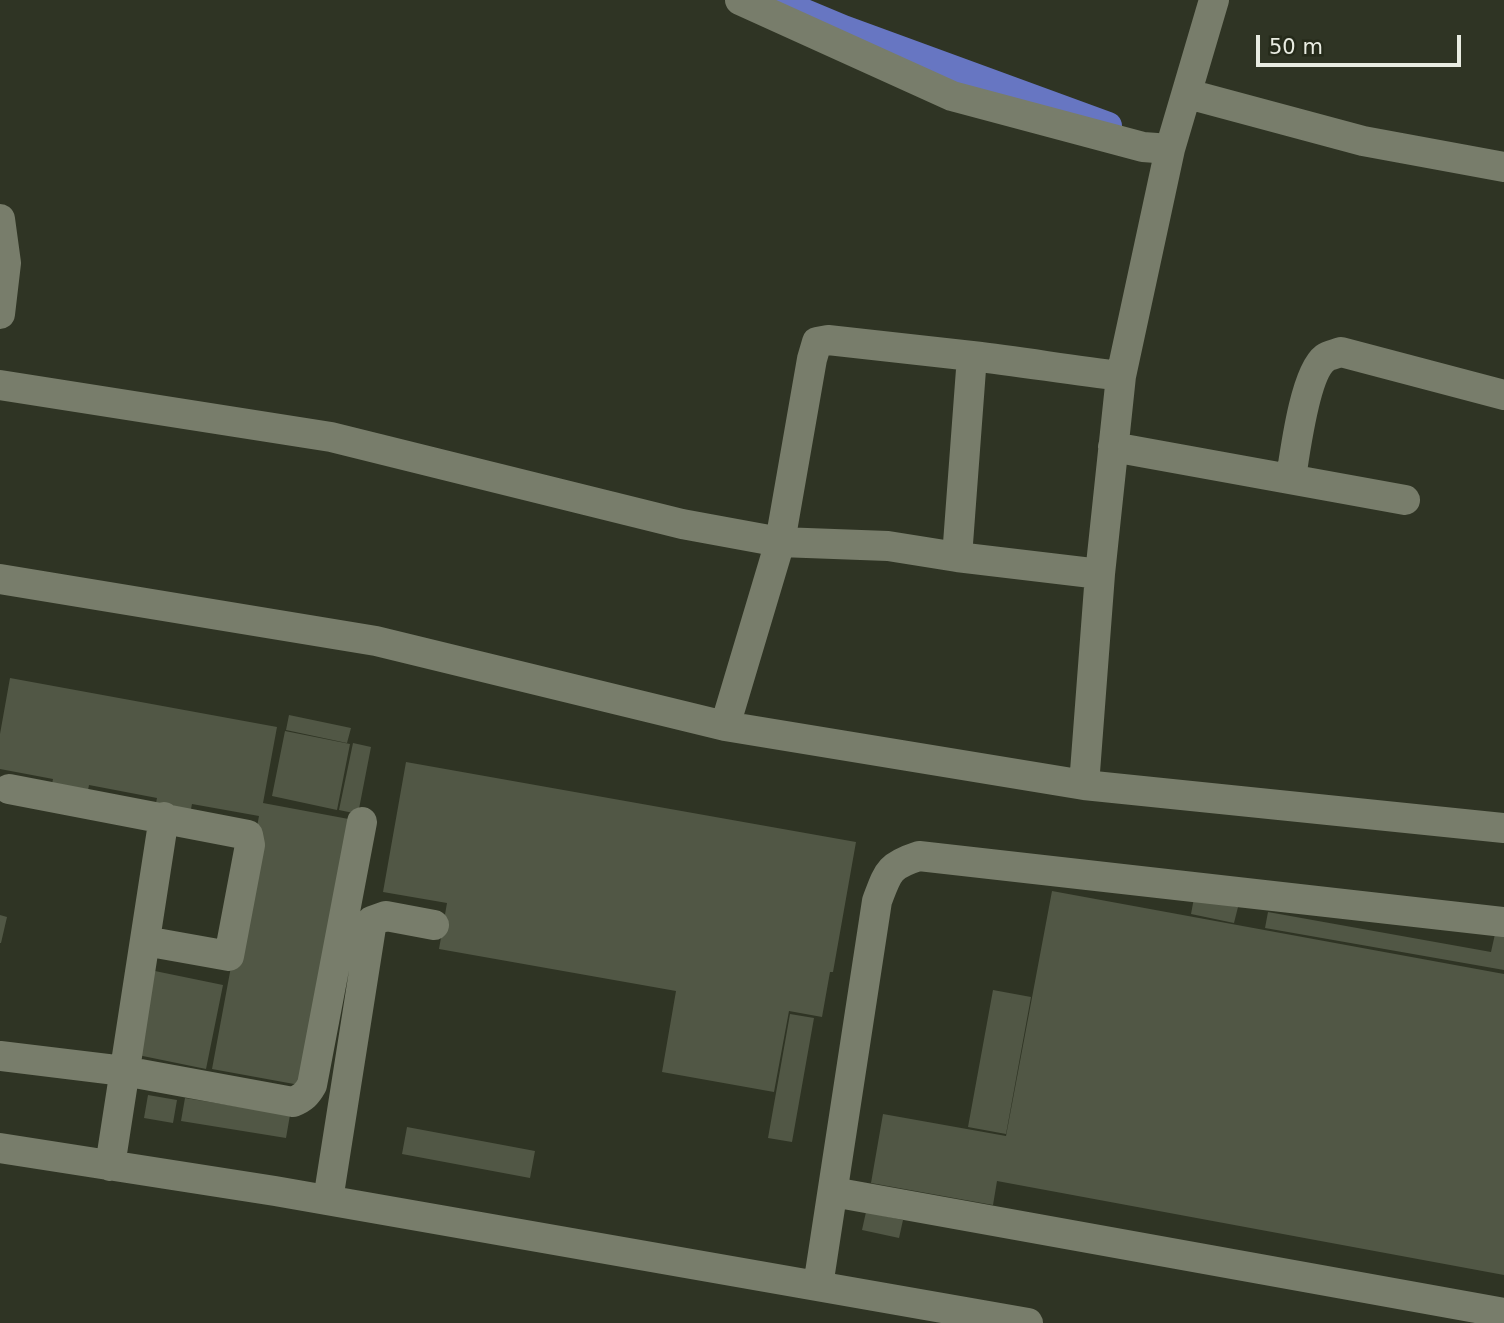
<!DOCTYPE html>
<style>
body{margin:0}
#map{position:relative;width:1504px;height:1323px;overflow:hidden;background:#2f3424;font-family:"DejaVu Sans",sans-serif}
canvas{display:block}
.scale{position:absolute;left:1256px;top:35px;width:205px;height:32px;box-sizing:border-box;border:4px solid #e9ece2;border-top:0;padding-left:9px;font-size:21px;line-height:24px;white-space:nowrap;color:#e9ece2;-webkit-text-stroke:5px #252a1a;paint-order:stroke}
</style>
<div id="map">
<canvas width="1504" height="1323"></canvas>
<div class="scale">50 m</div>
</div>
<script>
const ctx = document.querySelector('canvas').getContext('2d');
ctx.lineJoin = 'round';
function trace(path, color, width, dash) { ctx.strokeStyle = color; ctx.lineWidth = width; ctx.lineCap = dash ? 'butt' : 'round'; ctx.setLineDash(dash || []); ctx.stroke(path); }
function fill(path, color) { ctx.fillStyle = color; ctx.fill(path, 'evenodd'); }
trace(new Path2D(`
 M774,0l69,29 265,97`), '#6776c2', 28);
fill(new Path2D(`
 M10,678l267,49 -14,76 91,17 -49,266 -93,-17 47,-253 -67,-12 -2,10 -35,-6 2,-10 -68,-13 -2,11 -36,-7 2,-10 -53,-10v-35z
 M289,715l62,13 -4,15 -61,-13z
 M285,731l65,13 -13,66 -65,-14z
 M353,743l18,4 -13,67 -19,-4z
 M406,762l450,80 -23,130h-3l-8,45 -33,-6 -15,81 -112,-20 14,-81 -237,-42 8,-46 -64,-11z
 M1052,891l452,83v301l-507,-94 -4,24 -122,-22 12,-69 123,22z
 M1194,898l44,9 -4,16 -43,-9z
 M1268,912l223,40 4,-18 9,1v35l-239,-42z
 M0,915l7,2 -6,26h-1z
 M150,970l73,15 -17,84 -73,-15z
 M993,990l38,7 -25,137 -38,-7z
 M790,1014l24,4 -22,124 -24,-4z
 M148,1095l29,5 -4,23 -29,-5z
 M185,1098l105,17 -4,23 -105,-17z
 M407,1127l128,24 -5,27 -128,-24z
 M866,1212l37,8 -4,18 -37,-8z`), '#515745');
trace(new Path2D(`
 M740,0l212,96 191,51 27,2
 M1188,94l175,47 141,26
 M0,219l6,44 -6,51
 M0,385l331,52 351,87 98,18 108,4 69,11 143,17
 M1113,447l292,53
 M1291,478c4,-26 14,-105 34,-120 4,-3 11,-4 16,-6l163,43
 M957,557l15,-201c50,6 99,14 149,20
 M0,579l376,62 349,85 359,59 420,43
 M725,726l55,-184 32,-183 5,-17 11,-2 144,16
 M1084,785l16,-211 21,-198 49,-227 44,-149
 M9,789l239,46 2,10 -21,111 -84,-15
 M0,1056l124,15 169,31c10,-4 14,-8 19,-17l50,-263
 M0,1148l275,43 753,132
 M110,1166l54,-349
 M833,1192l671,121
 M328,1200l44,-279 14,-5 48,9
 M818,1286l59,-385c11,-29 11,-35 42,-45l585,66`), '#787d6b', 30);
</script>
